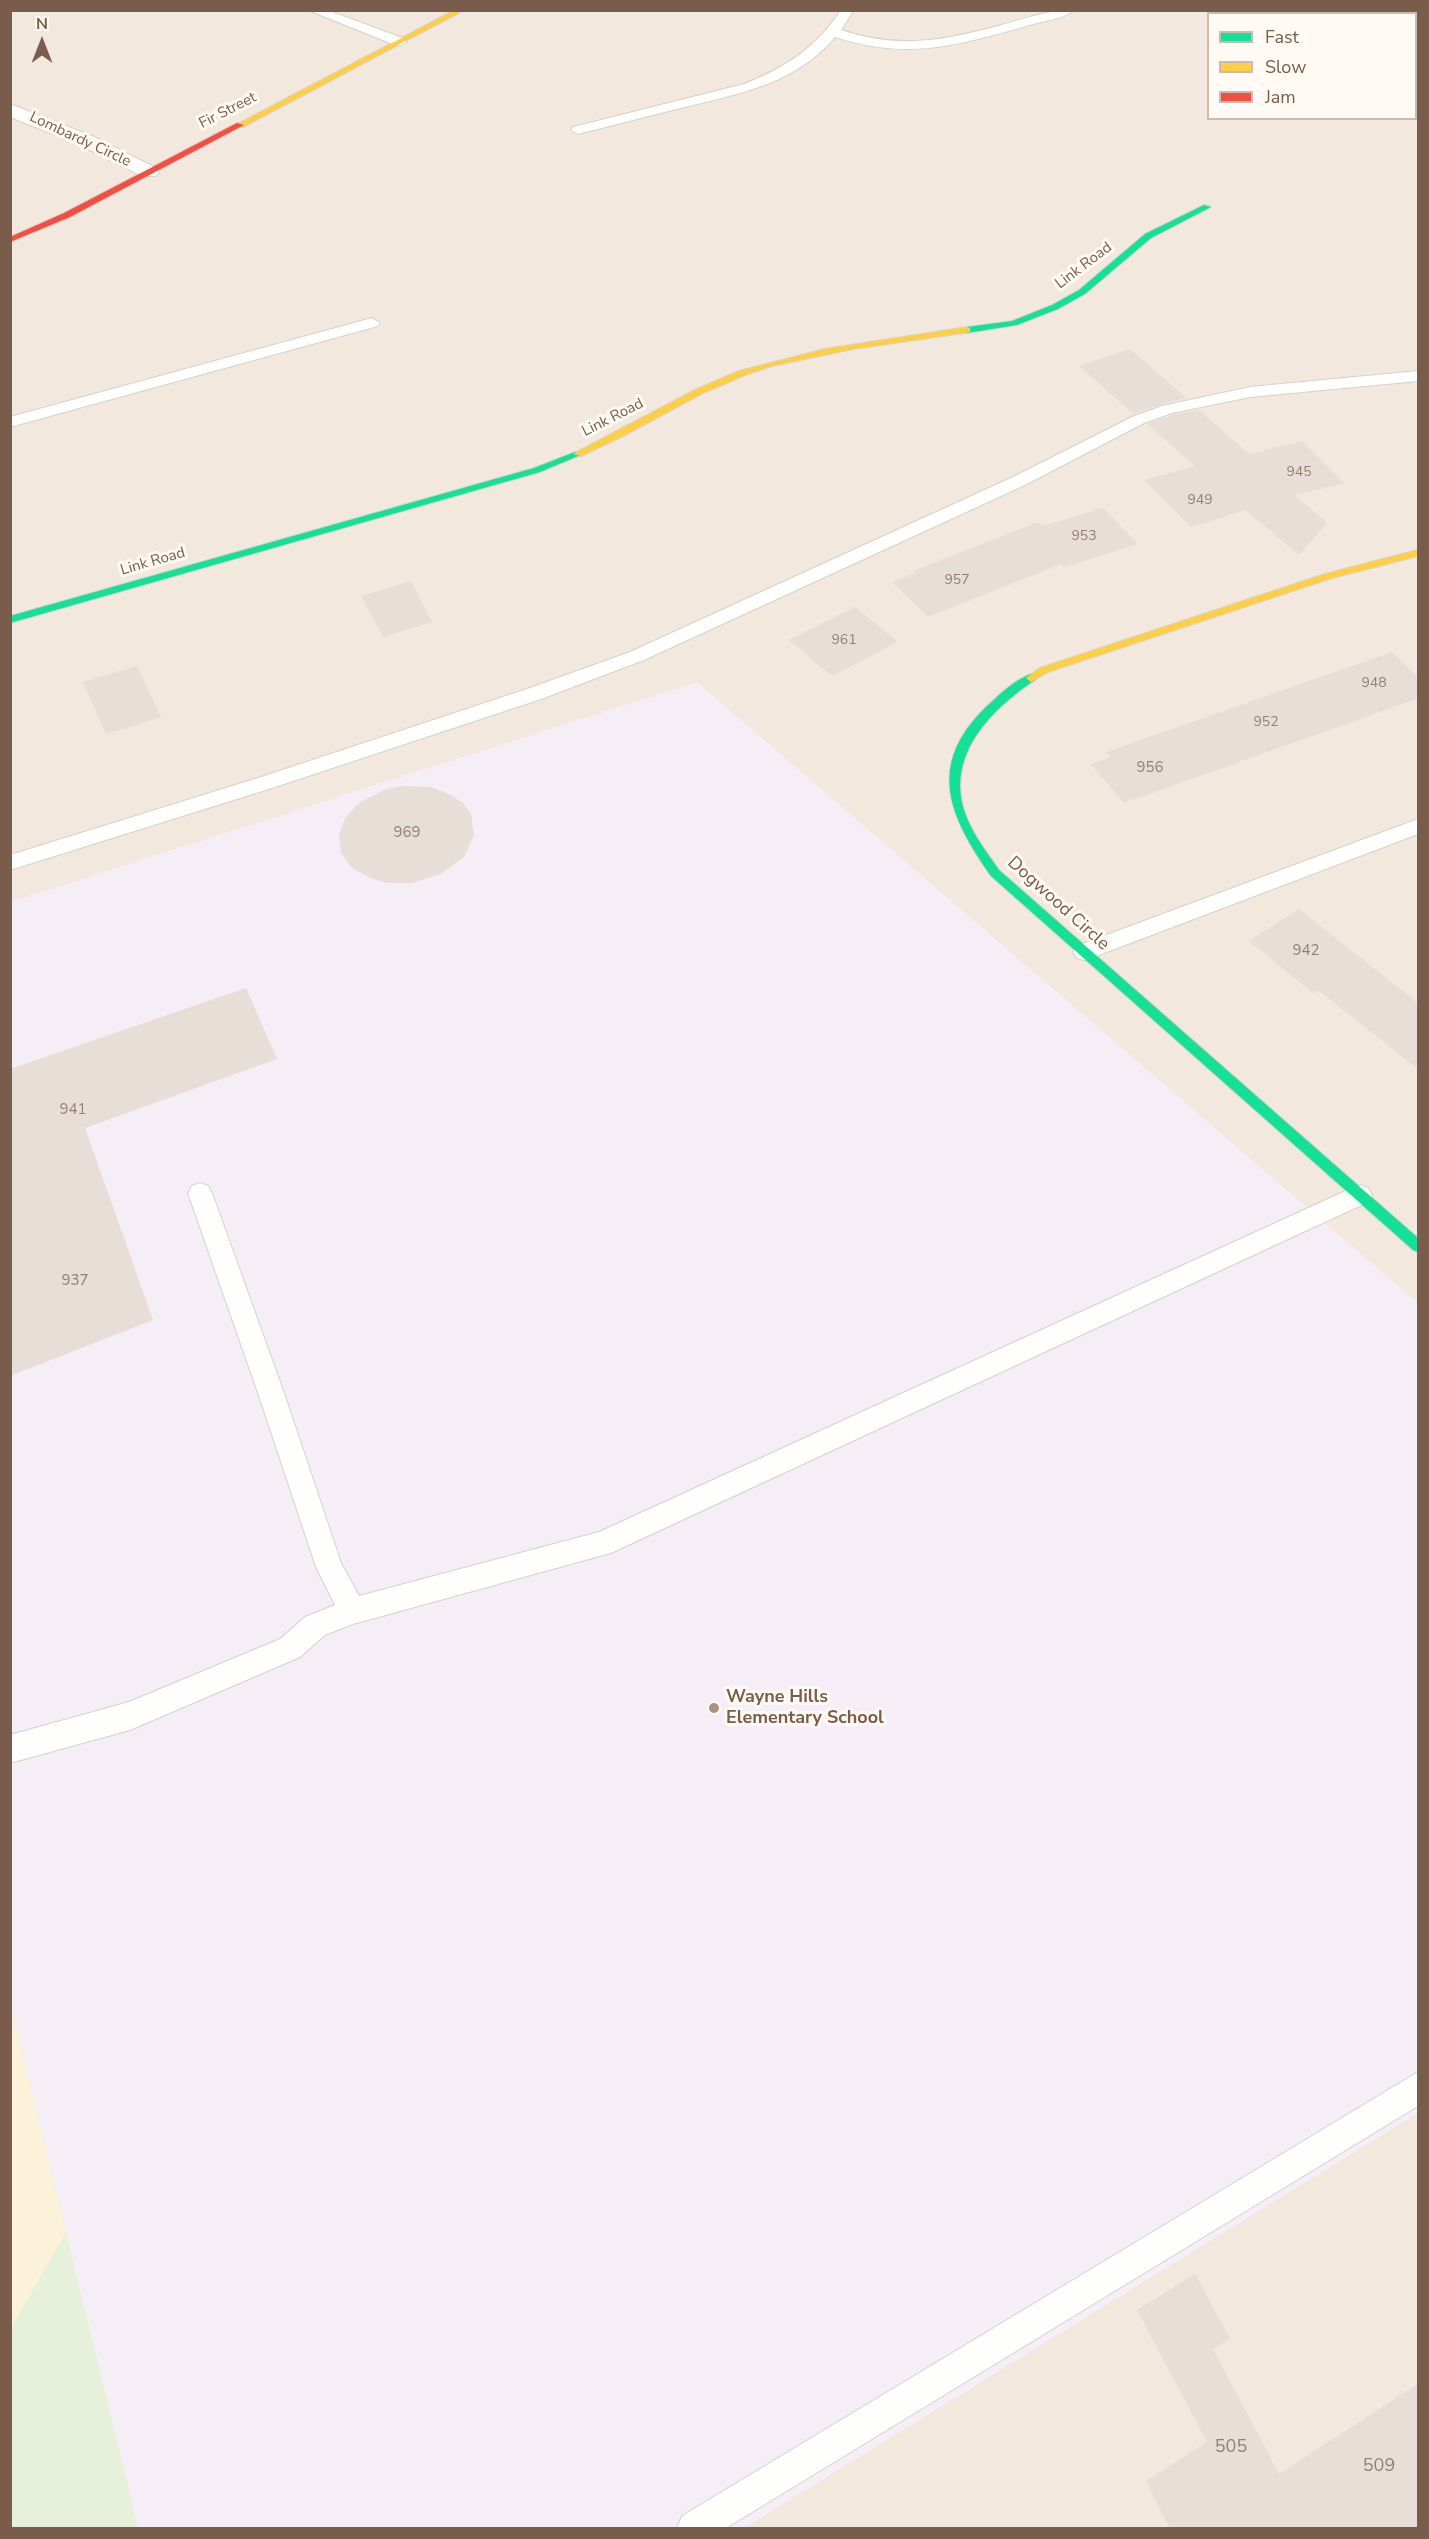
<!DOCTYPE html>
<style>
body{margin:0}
#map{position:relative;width:1429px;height:2539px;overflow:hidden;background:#f9f5f0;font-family:"Nunito Sans",sans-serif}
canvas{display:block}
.frame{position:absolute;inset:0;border:12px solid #7a5c4d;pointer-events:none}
.legend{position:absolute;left:1207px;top:12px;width:210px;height:108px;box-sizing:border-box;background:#fffaf3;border:2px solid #cabbb1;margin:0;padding:8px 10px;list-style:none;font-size:18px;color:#7a5c4d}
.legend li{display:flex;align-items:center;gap:12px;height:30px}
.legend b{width:30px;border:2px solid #cabbb1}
.north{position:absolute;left:12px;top:12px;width:60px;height:60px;-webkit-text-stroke:4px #fffaf3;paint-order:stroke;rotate:0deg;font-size:16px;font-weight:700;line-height:24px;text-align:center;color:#7a5c4d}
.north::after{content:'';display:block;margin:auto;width:21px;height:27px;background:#7a5c4d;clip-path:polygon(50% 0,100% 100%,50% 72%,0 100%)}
</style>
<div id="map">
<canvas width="1429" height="2539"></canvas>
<div class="frame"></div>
<ul class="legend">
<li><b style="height:8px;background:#16e098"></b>Fast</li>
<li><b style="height:8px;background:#ffcf43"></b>Slow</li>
<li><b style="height:8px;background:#f24e42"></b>Jam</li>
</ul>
<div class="north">N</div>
</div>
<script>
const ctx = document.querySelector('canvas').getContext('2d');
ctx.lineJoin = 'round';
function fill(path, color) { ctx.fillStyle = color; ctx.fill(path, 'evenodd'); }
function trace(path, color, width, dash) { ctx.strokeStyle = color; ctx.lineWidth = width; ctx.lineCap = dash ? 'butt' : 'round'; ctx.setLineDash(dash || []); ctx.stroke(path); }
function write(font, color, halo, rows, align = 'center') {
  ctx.font = font + ' "Nunito Sans",sans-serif'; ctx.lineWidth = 6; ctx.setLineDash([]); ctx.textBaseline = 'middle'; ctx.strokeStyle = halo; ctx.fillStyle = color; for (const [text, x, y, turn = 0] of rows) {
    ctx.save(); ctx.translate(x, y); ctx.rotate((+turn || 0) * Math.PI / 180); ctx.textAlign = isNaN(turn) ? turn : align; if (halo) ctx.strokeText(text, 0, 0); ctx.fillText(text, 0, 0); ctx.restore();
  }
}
fill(new Path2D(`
 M11,11h1407v2517h-1407zM1208,14h208v104h-208z`), '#f2e8de');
fill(new Path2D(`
 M697,682l721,621v810l-674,415h-733l-1,-1626z`), '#f6eef6');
fill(new Path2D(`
 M10,2002l128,526h-127z`), '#e7f0db');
fill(new Path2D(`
 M10,2002l56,230 -55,96h-1z`), '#fbf2d9');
fill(new Path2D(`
 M1130,349l56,49 -24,6 -28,10 -55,-48z
 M1199,410l50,44 53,-13 42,42 -49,12 32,28 -28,32 -53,-45 -55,17 -46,-47 50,-14 -48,-42 26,-9z
 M1103,508l35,36 -74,23 -3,-3 -133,53 -36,-35 23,-9 -2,-2 125,-49 5,4z
 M411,581l21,41 -49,15 -22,-41z
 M855,607l43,35 -66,34 -43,-36z
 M1392,652l27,26v20l-295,105 -33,-39 20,-7 -5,-5z
 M137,666l24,51 -55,17 -23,-52z
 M401,786l30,1 20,8 12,8 8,11 3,21 -10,22 -23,17 -29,9h-25l-16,-5 -19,-10 -11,-15 -2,-18 6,-17 14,-15 25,-13z
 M1299,909l120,95v66l-101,-80 -5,3 -64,-52z
 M246,988l31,71 -192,69 68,192 -143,56v-307z
 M1195,2274l35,65 -17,10 66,125 140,-91v146h-249l-24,-48 61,-39 -70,-132z`), '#e6ded7');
const lane = new Path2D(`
 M308,10h19l78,29 2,3 -7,4 -5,-1z
 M841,10h13l-13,20c57,19 100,11 157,-4 26,-7 49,-16 76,-16 -10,9 -31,11 -44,15 -71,20 -122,36 -195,12 -38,46 -96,57 -150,70 -36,9 -71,18 -107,27l-7,-4 2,-3 171,-43c41,-16 73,-37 97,-74z
 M372,318l8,5 -2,3 -368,101v-10z
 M1418,371v10l-168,16 -78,16 -28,10 -119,62 -381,175 -103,39 -269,89 -262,82v-15l248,-77 269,-89 103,-37 383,-175 119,-60 30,-11 88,-19z
 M1418,819v15l-327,124 -7,2 -7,-2 -4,-6 4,-6z
 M200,1183l8,3 4,7 72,200 57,170 18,33 240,-64 753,-344 8,-3 8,3 4,7 -4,7 -757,351 -258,71 -28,11 -25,22 -170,73 -120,33v-28l119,-33 151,-63 25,-22 30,-12 -19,-38 -58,-174 -70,-200 4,-7z
 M1418,2072v34l-692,422h-49l5,-12z`);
const street = new Path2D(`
 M10,104l82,32 64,32 3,4 -3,4h-14l-64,-32 -68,-27z`);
const fast = new Path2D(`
 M1204,205l7,2 -60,31 -66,56 -27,15 -41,16 -50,8 -4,-3 4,-3 45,-6 40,-16 27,-15 66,-56z
 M575,452l8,2 -43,18 -530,151v-7l524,-148z
 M1031,674l5,4 -1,2c-43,29 -88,73 -71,130 7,22 22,41 35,60l419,368v14l-5,-2 -422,-374c-41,-59 -66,-110 -5,-169 13,-12 28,-27 45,-33z`);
const slow = new Path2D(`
 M455,10h9l-221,117 -7,-2z
 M967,327l3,1v4l-117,17 -81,17 -27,9 -42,18 -80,43 -42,20 -8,-2 124,-65 42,-18 86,-22z
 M1418,550v6l-86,22 -284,94 -17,10 -5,-4 14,-10 285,-94z`);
const jam = new Path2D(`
 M237,123l7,2 -174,92 -60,25v-5l54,-24z`);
trace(lane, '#d7d1cb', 2);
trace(street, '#d7d1cb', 2);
trace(fast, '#d9d2cb', 2);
trace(slow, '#d9d2cb', 2);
trace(jam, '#d9d2cb', 2);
fill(lane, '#fefefd');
fill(street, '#fefefd');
fill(fast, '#16e098');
fill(slow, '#ffcf43');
fill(jam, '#f24e42');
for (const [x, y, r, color] of [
 [714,1708,6,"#a69286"]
]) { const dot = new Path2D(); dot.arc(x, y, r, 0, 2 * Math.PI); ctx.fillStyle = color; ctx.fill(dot); trace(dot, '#fffaf3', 2); }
write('14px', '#977e72', null, [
 ["945",1299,473],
 ["949",1200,501],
 ["953",1084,537],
 ["957",957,581],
 ["961",844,641],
 ["948",1374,684],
 ["952",1266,723]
]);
write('15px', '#7a5c4d', '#fffaf3', [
 ["Fir Street",228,111,-27],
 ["Lombardy Circle",80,140,25],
 ["Link Road",1084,266,-37],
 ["Link Road",613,418,-27],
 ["Link Road",153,562,-16]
]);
write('15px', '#977e72', null, [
 ["956",1150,768],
 ["969",407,833],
 ["942",1306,951],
 ["941",73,1110],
 ["937",75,1281]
]);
write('18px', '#7a5c4d', '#fffaf3', [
 ["Dogwood Circle",1058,904,42]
]);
write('bold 18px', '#7a5c4d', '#fffaf3', [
 ["Wayne Hills",726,1698],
 ["Elementary School",726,1719]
], 'left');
write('18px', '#977e72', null, [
 ["505",1231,2448],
 ["509",1379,2467]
]);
</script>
